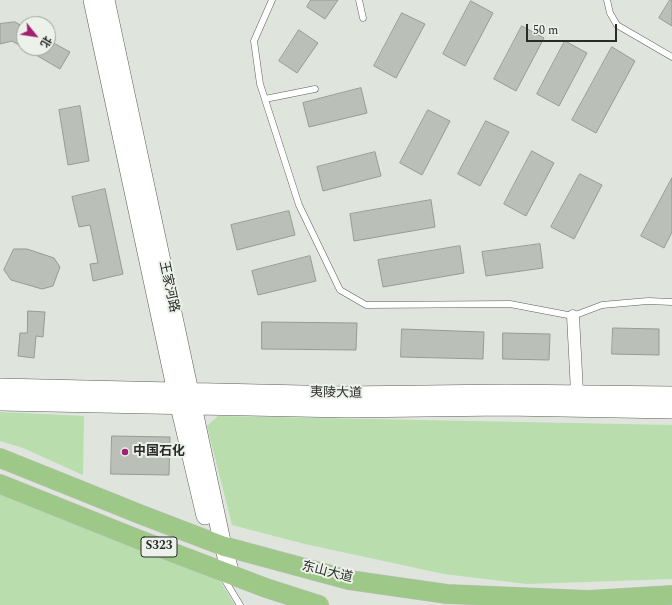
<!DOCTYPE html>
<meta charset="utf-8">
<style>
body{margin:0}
#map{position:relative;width:672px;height:605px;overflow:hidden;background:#dfe4dd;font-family:Spectral,"Noto Sans SC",serif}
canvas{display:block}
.north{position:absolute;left:16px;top:16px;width:40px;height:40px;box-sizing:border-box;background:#ecf1ea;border:1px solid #9ea29d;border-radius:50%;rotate:120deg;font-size:11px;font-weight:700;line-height:16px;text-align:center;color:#292b29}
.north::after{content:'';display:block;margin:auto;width:14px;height:18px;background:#a02072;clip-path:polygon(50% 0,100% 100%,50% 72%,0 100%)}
.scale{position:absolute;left:526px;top:24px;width:91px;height:18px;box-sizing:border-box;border:2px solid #292b29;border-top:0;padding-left:5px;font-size:12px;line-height:14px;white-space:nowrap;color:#292b29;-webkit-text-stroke:3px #ecf1ea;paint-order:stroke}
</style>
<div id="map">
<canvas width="672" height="605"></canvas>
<div class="north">北</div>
<div class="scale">50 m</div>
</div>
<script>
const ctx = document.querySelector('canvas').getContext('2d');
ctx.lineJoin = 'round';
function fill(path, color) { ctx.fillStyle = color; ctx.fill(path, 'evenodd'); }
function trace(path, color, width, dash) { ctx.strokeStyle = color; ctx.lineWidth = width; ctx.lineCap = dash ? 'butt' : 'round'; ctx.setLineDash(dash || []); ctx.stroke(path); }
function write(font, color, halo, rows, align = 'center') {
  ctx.font = font + ' Spectral,"Noto Sans SC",serif'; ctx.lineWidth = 4; ctx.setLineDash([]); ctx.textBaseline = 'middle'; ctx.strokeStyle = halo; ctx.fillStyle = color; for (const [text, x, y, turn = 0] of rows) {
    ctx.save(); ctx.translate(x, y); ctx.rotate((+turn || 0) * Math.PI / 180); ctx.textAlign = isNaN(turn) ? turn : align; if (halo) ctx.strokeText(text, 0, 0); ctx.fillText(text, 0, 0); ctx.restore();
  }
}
fill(new Path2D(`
 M0,412l84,4 -1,59 -60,-27 -23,-7z
 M218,416l454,9v154l-145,5 -83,-10 -139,-30 -73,-19 -25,-99z
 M0,489l215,84 20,32h-235z`), '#b9ddac');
const building = new Path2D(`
 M311,0h27l-13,19 -18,-12z
 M670,0h2v26l-13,-8z
 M471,1l22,12 -28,53 -22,-12z
 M402,13l23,11 -29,54 -22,-12z
 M15,22l9,5v21h24v-8l22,12 -10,17 -48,-28 -12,3v-20z
 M522,26l22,12 -28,53 -22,-12z
 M299,30l19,13 -21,30 -18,-12z
 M565,41l22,12 -28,53 -22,-12z
 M612,47l23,14 -39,72 -24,-13z
 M361,88l6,25 -58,14 -6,-24z
 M80,106l9,55 -21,4 -9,-55z
 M428,110l22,11 -28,54 -22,-12z
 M486,121l23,11 -29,54 -22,-12z
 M532,151l22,12 -28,53 -22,-12z
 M375,152l6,24 -58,15 -6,-24z
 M580,174l22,11 -28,54 -23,-12z
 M672,178v54l-8,16 -23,-12z
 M105,189l18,85 -30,7 -3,-17 8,-1 -8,-38 -11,2 -7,-30z
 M431,200l4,27 -81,14 -4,-27z
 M289,211l6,24 -58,15 -6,-25z
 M540,244l3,24 -57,8 -4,-24z
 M460,246l4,27 -81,14 -5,-27z
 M14,249h13l27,9 6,9 -7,19 -11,3 -31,-9 -7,-10z
 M310,256l6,25 -58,14 -6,-24z
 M28,311l17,1 -2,25 -7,-1 -2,22 -16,-2 2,-23h7z
 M262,322l95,1 -1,27 -94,-1z
 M613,328l46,1v26l-47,-1z
 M402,329l82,3 -1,27 -82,-2z
 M503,333l47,1 -1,26 -46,-1z
 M112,436l58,1 -1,38 -58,-1z`);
fill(building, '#babfb8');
trace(building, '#969b94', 1);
const lane = new Path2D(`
 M272,0l-18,41 6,43 39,121 41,85 26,15 144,-1 63,12 29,-11 46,-4 24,1
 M359,0l4,18
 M607,0l3,13 7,12 55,32
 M265,99l50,-10
 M223,577l17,28`);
const street = new Path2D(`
 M573,316l4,76 1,2`);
const secondary = new Path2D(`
 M92,0l87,406 26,110
 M106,0l117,546 8,28
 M0,387l346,8 159,-2 167,2
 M0,402l346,7 159,-2 167,3`);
const primary = new Path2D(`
 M0,458l142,57 81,31 126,34 98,14 141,6 84,-5
 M0,484l140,56 126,48 53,17`);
trace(lane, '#5b5f59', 7);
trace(street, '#5b5f59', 13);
trace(secondary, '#5b5f59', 18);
trace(primary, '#bfbfbf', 20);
trace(lane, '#fff', 6);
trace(street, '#fff', 12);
trace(secondary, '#fff', 17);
trace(primary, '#9dc888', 19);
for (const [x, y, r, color] of [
 [125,452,4,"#a02072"]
]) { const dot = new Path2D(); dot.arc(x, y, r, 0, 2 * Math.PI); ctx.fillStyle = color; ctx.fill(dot); trace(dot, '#ecf1ea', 1.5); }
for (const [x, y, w] of [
 [159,547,36]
]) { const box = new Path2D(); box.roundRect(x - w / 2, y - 10, w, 20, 3); ctx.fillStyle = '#ecf1ea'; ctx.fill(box); trace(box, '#292b29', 1); }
write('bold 12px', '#292b29', null, [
 ["S323",159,547]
]);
write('13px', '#292b29', '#ecf1ea', [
 ["王家河路",168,287,78],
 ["夷陵大道",336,394,1],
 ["东山大道",327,573,14]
]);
write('bold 13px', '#292b29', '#ecf1ea', [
 ["中国石化",133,452]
], 'left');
</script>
